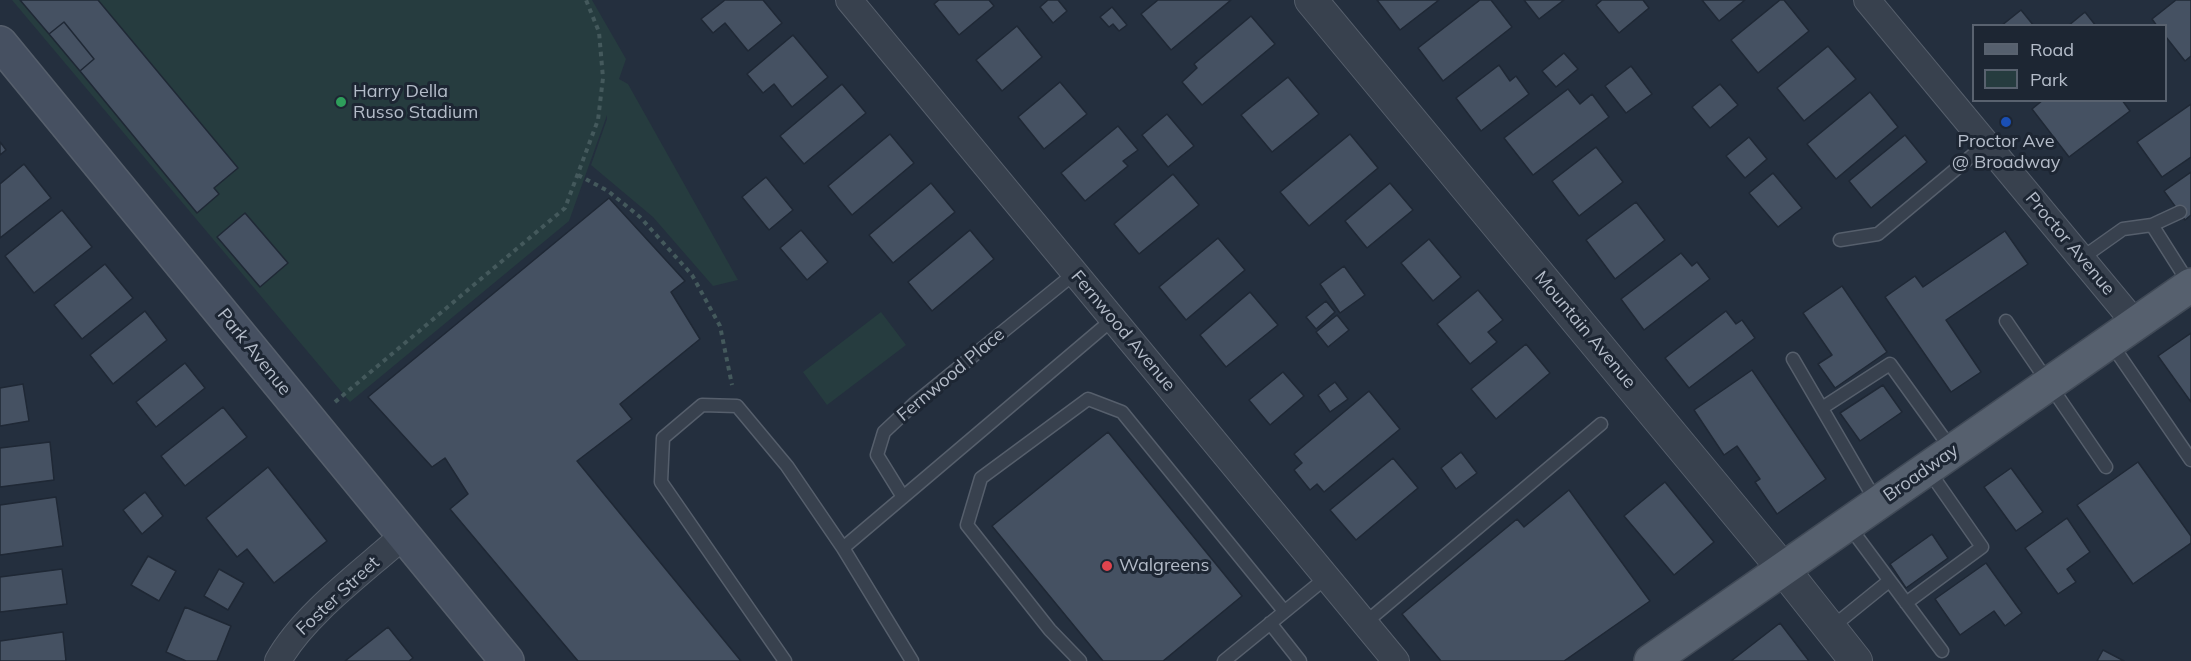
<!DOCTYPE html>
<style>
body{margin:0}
#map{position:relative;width:2191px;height:661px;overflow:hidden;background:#242f3e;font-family:Mulish,sans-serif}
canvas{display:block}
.legend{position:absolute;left:1972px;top:24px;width:195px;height:78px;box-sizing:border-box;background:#1d2633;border:2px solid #59626f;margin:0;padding:8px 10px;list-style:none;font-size:18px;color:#b4bcc9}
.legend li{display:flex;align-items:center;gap:12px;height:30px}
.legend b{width:30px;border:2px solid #59626f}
</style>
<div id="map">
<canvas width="2191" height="661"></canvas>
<ul class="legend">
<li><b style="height:8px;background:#56606e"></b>Road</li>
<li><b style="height:16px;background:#263c3f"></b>Park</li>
</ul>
</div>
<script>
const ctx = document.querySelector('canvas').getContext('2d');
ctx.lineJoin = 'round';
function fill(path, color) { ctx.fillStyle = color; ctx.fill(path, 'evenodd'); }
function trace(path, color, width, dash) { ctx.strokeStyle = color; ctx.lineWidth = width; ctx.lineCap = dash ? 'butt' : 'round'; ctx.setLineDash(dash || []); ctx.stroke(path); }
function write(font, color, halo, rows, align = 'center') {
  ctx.font = font + ' Mulish,sans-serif'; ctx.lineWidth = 6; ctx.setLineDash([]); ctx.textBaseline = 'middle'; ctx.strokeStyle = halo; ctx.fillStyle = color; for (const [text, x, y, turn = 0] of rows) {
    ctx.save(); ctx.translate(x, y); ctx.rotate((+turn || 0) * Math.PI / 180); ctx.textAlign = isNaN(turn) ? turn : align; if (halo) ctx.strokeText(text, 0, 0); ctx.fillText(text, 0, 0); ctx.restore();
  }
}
fill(new Path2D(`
 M12,0h580l34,59 -7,20 9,5 110,196 -25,6 -60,-69 -62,-52 16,-46v-4l-38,106 -219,181z
 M881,312l25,33 -79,60 -24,-33z`), '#263c3f');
const building = new Path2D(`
 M20,0h78l140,168 -24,20 5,6 -22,19 -117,-142 14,-12 -30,-37 -15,12z
 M725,0h38l19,23 -34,28 -23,-28 -12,10 -12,-14z
 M939,0h50l5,6 -35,29 -25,-31z
 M1048,0h10l9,11 -14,12 -13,-16z
 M1158,0h73l-60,50 -30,-36z
 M1377,0h62l-39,30z
 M1480,0h11l21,27 -69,54 -25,-33z
 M1524,0h40l-25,19z
 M1602,0h41l6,8 -30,25 -23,-28z
 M1702,0h43l-26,21z
 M1780,0h4l25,31 -51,42 -27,-33z
 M2176,0h15v56l-6,5 -19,-24v-11h-9l-5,-7z
 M1112,7l15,18 -8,6 -6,-7 -4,3 -9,-10z
 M2021,10l13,16h-33z
 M2085,12l11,14h-28z
 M1251,16l24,28 -73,61 -20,-23 15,-14 -3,-4z
 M64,22l30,37 -14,12 -31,-37z
 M1017,26l25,31 -40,34 -26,-31z
 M793,35l35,42 -36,30 -18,-23 -11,9 -16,-19z
 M1828,46l28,33 -52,42 -27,-33z
 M1564,53l14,16 -22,18 -14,-16z
 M1499,65l11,16 6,-5 13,18 -48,37 -25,-33z
 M1631,66l21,28 -26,19 -21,-27z
 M1288,77l31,37 -47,38 -31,-37z
 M1060,82l27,32 -43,35 -26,-32z
 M842,84l24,29 -62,51 -24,-28z
 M1720,84l18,21 -28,23 -18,-21z
 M1568,89l12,15 12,-10 17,23 -76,58 -29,-37z
 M1870,92l28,35 -62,52 -29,-35z
 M2043,100h79l8,11 -61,46 -37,-48z
 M2191,104v53l-29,20 -25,-35z
 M1167,114l27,32 -26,21 -26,-32z
 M1118,126l20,24 -15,11 5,5 -43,35 -24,-28z
 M890,134l24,29 -62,52 -24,-29z
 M1350,134l28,34 -69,58 -29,-34z
 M1905,135l22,27 -56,46 -22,-27z
 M1749,137l18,22 -22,19 -19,-22z
 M0,142l6,8 -6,5z
 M1596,147l27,35 -44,34 -27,-35z
 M24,164l27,34 -51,40v-54z
 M2191,172v43l-6,5 -21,-29z
 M1773,173l29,35 -24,19 -29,-34z
 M1173,174l26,31 -60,49 -25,-30z
 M766,177l27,33 -24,20 -27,-33z
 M931,183l24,29 -62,51 -24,-28z
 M1390,183l23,27 -46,38 -22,-27z
 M609,198l76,83 -14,11 29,47 -80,65 12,15 -55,42 164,200h-163l-128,-152 18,-15 -23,-36 -13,9 -64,-70z
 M1636,202l29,38 -50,39 -29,-39z
 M62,210l30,37 -58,46 -29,-37z
 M245,213l43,50 -28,24 -43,-50z
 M801,230l27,32 -21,18 -27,-32z
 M970,230l24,29 -62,52 -24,-29z
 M2005,231l23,33 -82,56 35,52 -30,20 -66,-95 30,-21 8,11z
 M1218,238l27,32 -59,50 -27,-33z
 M1429,239l32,38 -28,24 -32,-38z
 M1681,253l11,13 5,-4 13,17 -66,51 -23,-31z
 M105,264l28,34 -51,41 -28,-34z
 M1344,266l21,29 -25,18 -20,-29z
 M1842,286l45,66 -52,36 -17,-24 14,-9 -29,-42z
 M1478,290l25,30 -15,12 9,10 -27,22 -33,-40z
 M1250,292l28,33 -52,42 -26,-32z
 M1326,301l9,11 -19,17 -10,-12z
 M145,311l22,29 -54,44 -23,-29z
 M1726,311l10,13 6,-4 13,18 -66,50 -24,-30z
 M1337,315l12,15 -21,17 -12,-15z
 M2191,333v69l-33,-46z
 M1526,344l24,29 -54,46 -25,-30z
 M185,363l20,25 -49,39 -20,-25z
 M1752,370l74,109 -49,35 -22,-32 5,-3 -23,-33 -13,9 -30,-45z
 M1283,372l21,24 -34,29 -21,-25z
 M1335,382l13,17 -18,13 -12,-17z
 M23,384l6,37 -29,5v-38z
 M1883,385l19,27 -42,29 -20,-28z
 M1369,391l31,38 -76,63 -7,-8 -7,6 -16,-20 8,-7 -8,-9z
 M223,407l24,30 -62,49 -24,-30z
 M1108,432l134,164 -79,65h-60l-111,-135z
 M50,442l4,38 -54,7v-39z
 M1461,452l16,21 -21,16 -15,-21z
 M1393,458l25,30 -62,52 -26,-30z
 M2138,462l53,74v7l-58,41 -56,-79z
 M268,467l59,74 -53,42 -27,-34 -10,8 -31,-39z
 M2011,468l32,44 -27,19 -32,-44z
 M1665,482l49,60 -40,33 -50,-59z
 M1569,490l81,111 -86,60h-123l-39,-47 115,-95 7,8z
 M145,492l18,24 -21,18 -19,-24z
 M56,497l7,49 -63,9v-50z
 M2067,518l23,34 -23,17 9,13 -18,12 -33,-46z
 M1932,534l16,24 -42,30 -16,-24z
 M148,556l28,15 -17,30 -28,-16z
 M1986,563l36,50 -17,13 -11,-15 -34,24 -25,-36z
 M62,569l5,35 -67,8v-35z
 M219,569l25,14 -16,27 -24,-14z
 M185,607l46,19 -14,35h-31l-20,-9z
 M1780,623l29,38h-78z
 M388,627l25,31 -4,3h-64z
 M63,632l3,29h-66v-20z
 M2103,650l21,11h-27z`);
fill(building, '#455162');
trace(building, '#1f2835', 1.5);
const service = new Path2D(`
 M2152,225l38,60
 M1840,240l38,-6 108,-90
 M2082,258l41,-29 29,-4 28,-13
 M2006,321l100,146
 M2110,342l81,118
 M1793,359l84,144
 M1822,408l68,-44 62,86
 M903,497l-26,-42 7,-23 31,-29 160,-130
 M1849,526l93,125
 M843,548l270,-229
 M1906,603l76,-56 -53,-76
 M1270,623l30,38
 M1365,623l236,-199
 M1831,628l58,-47
 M785,661l-124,-179 2,-44 39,-33 35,1 50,60 56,82 69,113
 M1080,661l-30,-31 -83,-105 14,-47 107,-79 34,13 162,199
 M1224,661l103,-84`);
const minor = new Path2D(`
 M849,0l547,661
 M1867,0l268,323
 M278,661c25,-46 86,-90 126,-126`);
const tertiary = new Path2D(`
 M1311,0l473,570 72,91`);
const secondary = new Path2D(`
 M0,43l507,618`);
const primary = new Path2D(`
 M1651,661l540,-376`);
trace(service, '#565f6c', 15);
trace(minor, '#565f6c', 28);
trace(tertiary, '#565f6c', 34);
trace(secondary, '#565f6c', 36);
trace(primary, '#414a57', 36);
trace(new Path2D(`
 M578,175l30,16 32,26 52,58 28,51 12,59
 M335,402l230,-194 33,-88 5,-42 -4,-46 -13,-32`), '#44595c', 4, [4.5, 4.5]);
trace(service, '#38414e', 12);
trace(minor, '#38414e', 26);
trace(tertiary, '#38414e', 32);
trace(secondary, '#465061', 33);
trace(primary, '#56606e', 33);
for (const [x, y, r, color] of [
 [341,102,6,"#2e9e5b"],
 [2006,122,6,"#1a4fb4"],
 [1107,566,6,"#e0444e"]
]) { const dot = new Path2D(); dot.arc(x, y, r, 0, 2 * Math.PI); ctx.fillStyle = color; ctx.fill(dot); trace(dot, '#1d2633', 2); }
write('18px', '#b4bcc9', '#1d2633', [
 ["Harry Della",353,92],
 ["Russo Stadium",353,113],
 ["Proctor Ave",2006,142,"center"],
 ["@ Broadway",2006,163,"center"],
 ["Walgreens",1119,566]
], 'left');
write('18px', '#b4bcc9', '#1d2633', [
 ["Proctor Avenue",2070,244,50],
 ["Mountain Avenue",1585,330,50],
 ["Fernwood Avenue",1123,331,50],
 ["Park Avenue",254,352,51],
 ["Fernwood Place",951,375,-40],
 ["Broadway",1921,473,-35],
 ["Foster Street",338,596,-43]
]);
</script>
